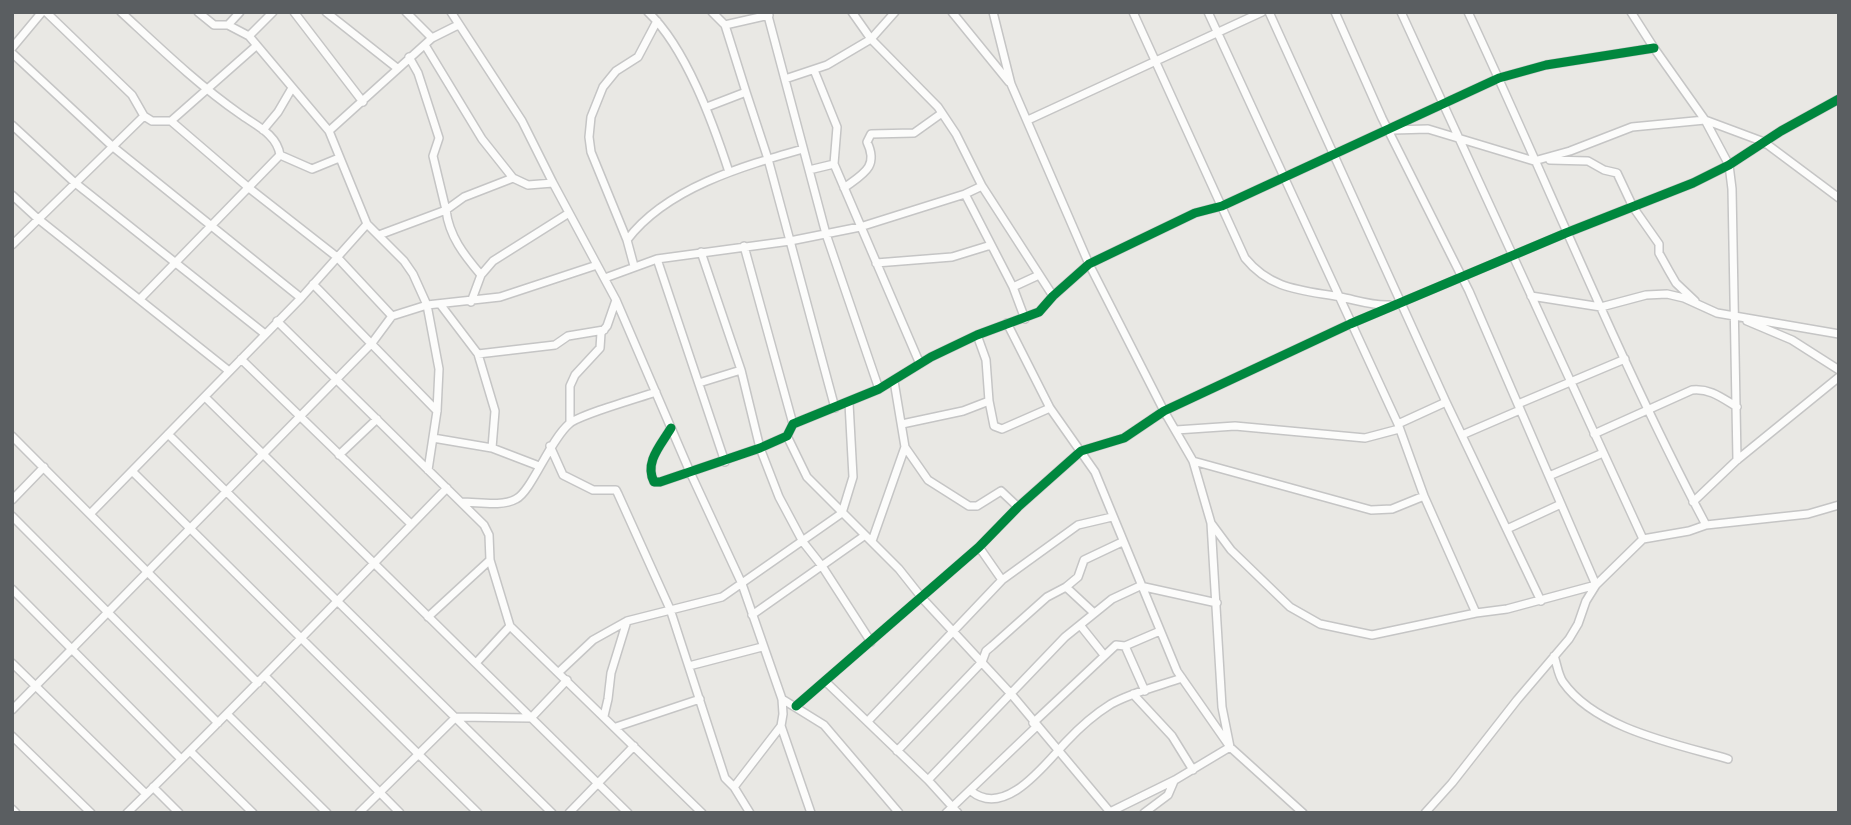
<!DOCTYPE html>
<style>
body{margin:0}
#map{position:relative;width:1851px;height:825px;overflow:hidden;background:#e9e8e4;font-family:Rubik,sans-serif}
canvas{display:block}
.frame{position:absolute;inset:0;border:14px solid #5a5e61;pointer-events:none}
</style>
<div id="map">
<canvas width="1851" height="825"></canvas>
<div class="frame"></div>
</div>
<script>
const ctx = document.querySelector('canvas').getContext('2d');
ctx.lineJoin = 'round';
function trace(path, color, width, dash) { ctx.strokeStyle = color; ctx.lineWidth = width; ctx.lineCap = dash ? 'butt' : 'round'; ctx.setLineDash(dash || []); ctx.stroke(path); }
const minor = new Path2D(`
 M46,12l86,83 12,21 8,5h19l78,67 88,69 55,59
 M121,12c39,36 76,72 119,102 15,11 37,20 40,41l32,14 27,-11
 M198,12l16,13h14l21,11 80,95 38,93 37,37 9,13 14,31 73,-8 97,-32
 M294,12l69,90
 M326,12l71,56
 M406,12l26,26
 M451,12l71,109 31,62 63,117 74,172 52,112 40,115 1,15 -2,12 -47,61 16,26
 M648,12c38,36 65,111 81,160
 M712,12l13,13 44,-10
 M767,12l59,222 53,155
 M852,12l19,27 67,68 18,27 26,52 71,110
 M952,12l57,70
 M993,12l18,72 78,180 75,147 29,50 18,62 11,184 8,40 -55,33 -67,33
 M1133,12l112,246c26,32 57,32 95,39 16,3 33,9 49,8
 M1208,12l190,412 26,72 52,117
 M1269,12l177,390 95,199
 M1401,12l242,527
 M1468,12c80,171 150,347 238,513
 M1631,12l23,36 51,72 24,45 3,24 5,271
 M228,25l12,-13
 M249,36l24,-24
 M425,45l57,94 31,39
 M12,48l30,-36
 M12,53l100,93 189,152
 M409,57l9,16 21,65 -6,18 13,54 18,-13 49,-19 15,7 25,-2
 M814,70l23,57 -3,37
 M785,79l42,-14 44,-26 24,-27
 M746,92l22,67 67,249
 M707,107l39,-15 -21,-67
 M1028,120l234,-108
 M171,121l85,-75
 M12,125l62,57 191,152
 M263,130l15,-18 14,-24
 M1393,130l35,-1 106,32 36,-10 62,-24 73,-7 59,22 75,56
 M329,131l103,-93 26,-13
 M1550,160l38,1 16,9 13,3 16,34 26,37v9l10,18 7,12 19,18
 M809,170l25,-6 86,200
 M844,188c19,-14 35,-21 23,-46l4,-8 43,-1 28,-20
 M965,194l48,93 12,32
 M12,195l25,23 192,153
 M379,235l67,-25c3,26 18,45 35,65
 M627,240l-36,-88 -2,-15 2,-20 12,-30 13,-16 22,-14 19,-36
 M12,245l132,-129
 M744,246l49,178
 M701,252l40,118 19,78 19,49 24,45 19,24 49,76
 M657,259l68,203
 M876,263l76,-6 39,-12
 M634,266l-7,-26c39,-52 116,-74 176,-91
 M605,278l52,-19 133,-18 70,-14 105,-33 17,-8
 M313,284l124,127
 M1013,287l26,-12
 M1531,296l70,11 45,-12 21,-1 17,4 33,15 122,21
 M140,299l140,-144
 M471,302l10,-27 12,-14 76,-48
 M440,304l38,50 77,-9 13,-9 36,-6
 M277,321l207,204 5,10 1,25 20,66
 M1747,321l45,19 47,30
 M1007,323l43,85 45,64 82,199 53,76 73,66
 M977,335l9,25 3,41
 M478,354l17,57 -3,37
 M241,359l170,165
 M699,383l42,-13
 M205,397l423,416
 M1518,404l107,-45
 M570,422v-36l5,-11 25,-27 1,-15 6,-7 9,-26
 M902,424l61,-13 26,-10 5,25 8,3 48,-21
 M1398,424l48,-22
 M671,428c-10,17 -27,34 -17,54h6l100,-34 27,-12 6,-12 86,-35 52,-32 46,-22 62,-23 14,-16 36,-32 106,-51 27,-7 277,-128 47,-13 108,-17
 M1176,430l59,-4 130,12 34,-9
 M168,434l384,379
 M1594,434l98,-44c18,-2 30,8 45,17
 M1462,435l58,-25
 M12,436l246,247
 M787,436l20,41 92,92 23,29 90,97 98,117
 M433,438l59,10 47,18
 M550,446l13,29 30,15h23l2,4 52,115 55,169 9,9
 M905,447l23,33 41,26h8l24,-15 17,16
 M339,455l38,-36
 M1193,461l178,49 21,-1 32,-13
 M132,471l346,342
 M1549,476l54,-23
 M12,500l32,-33
 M462,502c16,0 40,5 54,-3 15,-7 34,-59 53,-75 9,-9 70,-26 87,-32
 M1693,502l44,-42 102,-83
 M91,513l210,-215 66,-74
 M12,516l206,207
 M1211,523l20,27 59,57 30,17 52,11 104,-22 31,-4 89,-24 -127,-294 -87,-173 -47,-106
 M1507,529l54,-25
 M872,541l33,-94 -11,-66
 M979,547l23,33
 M1066,587l28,26
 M12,589l169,170
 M752,615l112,-79
 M428,617l62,-57
 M1080,625l24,30
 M1125,646l20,45
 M1554,656c3,8 4,19 9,26 33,47 113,62 165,77
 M12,663l134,131
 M476,663l34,-37 192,187
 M689,666l73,-19
 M559,672l34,-32 34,-19 95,-24 120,-84 11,-36 -4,-74
 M265,676l135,137
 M825,681l103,99 30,33
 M1133,694l39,42 21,34
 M782,699l42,26 75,88
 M796,706l183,-159 39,-40 63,-56 43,-13 40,-27 186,-87 216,-91 127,-50 36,-18 52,-34 58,-32
 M12,710l360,-367 20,-27 35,-11 12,64 -2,42 -9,59
 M227,714l100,99
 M604,716l4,-17 3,-26 16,-52
 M868,721l134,-141 76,-55 34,-8
 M1033,723l83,-78 9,1 35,-15
 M781,726l30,87
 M616,727l84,-28
 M12,736l79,77
 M190,751l63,62
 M897,751l85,-89 4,-11 6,-5 55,-49 19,-10 12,-10 6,-17 38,-18
 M928,780l137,-143 47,-38 28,-13 77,17
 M153,787l26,26
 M971,791c34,28 74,-27 95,-49 13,-14 29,-28 45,-38 22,-12 48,-18 71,-26
 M12,809l4,4
 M127,813c109,-106 214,-216 320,-325
 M359,813l97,-96 75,1 36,-38
 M569,813l65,-67
 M946,813l90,-86
 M1144,813l24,-18 6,-14
 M1425,813l27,-30 65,-83 52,-61 9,-15 8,-23 10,-16 47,-46 46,-8 17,-6 102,-11 31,-9`);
trace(minor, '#c5c5c5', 10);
trace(minor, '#fcfcfb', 7);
trace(new Path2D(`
 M671,428c-10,17 -27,34 -17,54h6l100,-34 27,-12 6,-12 86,-35 52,-32 46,-22 62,-23 14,-16 36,-32 106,-51 27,-7 277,-128 47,-13 108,-17
 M796,706l183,-159 39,-40 63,-56 43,-13 40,-27 186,-87 216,-91 127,-50 36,-18 52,-34 58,-32`), '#00873e', 9);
</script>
